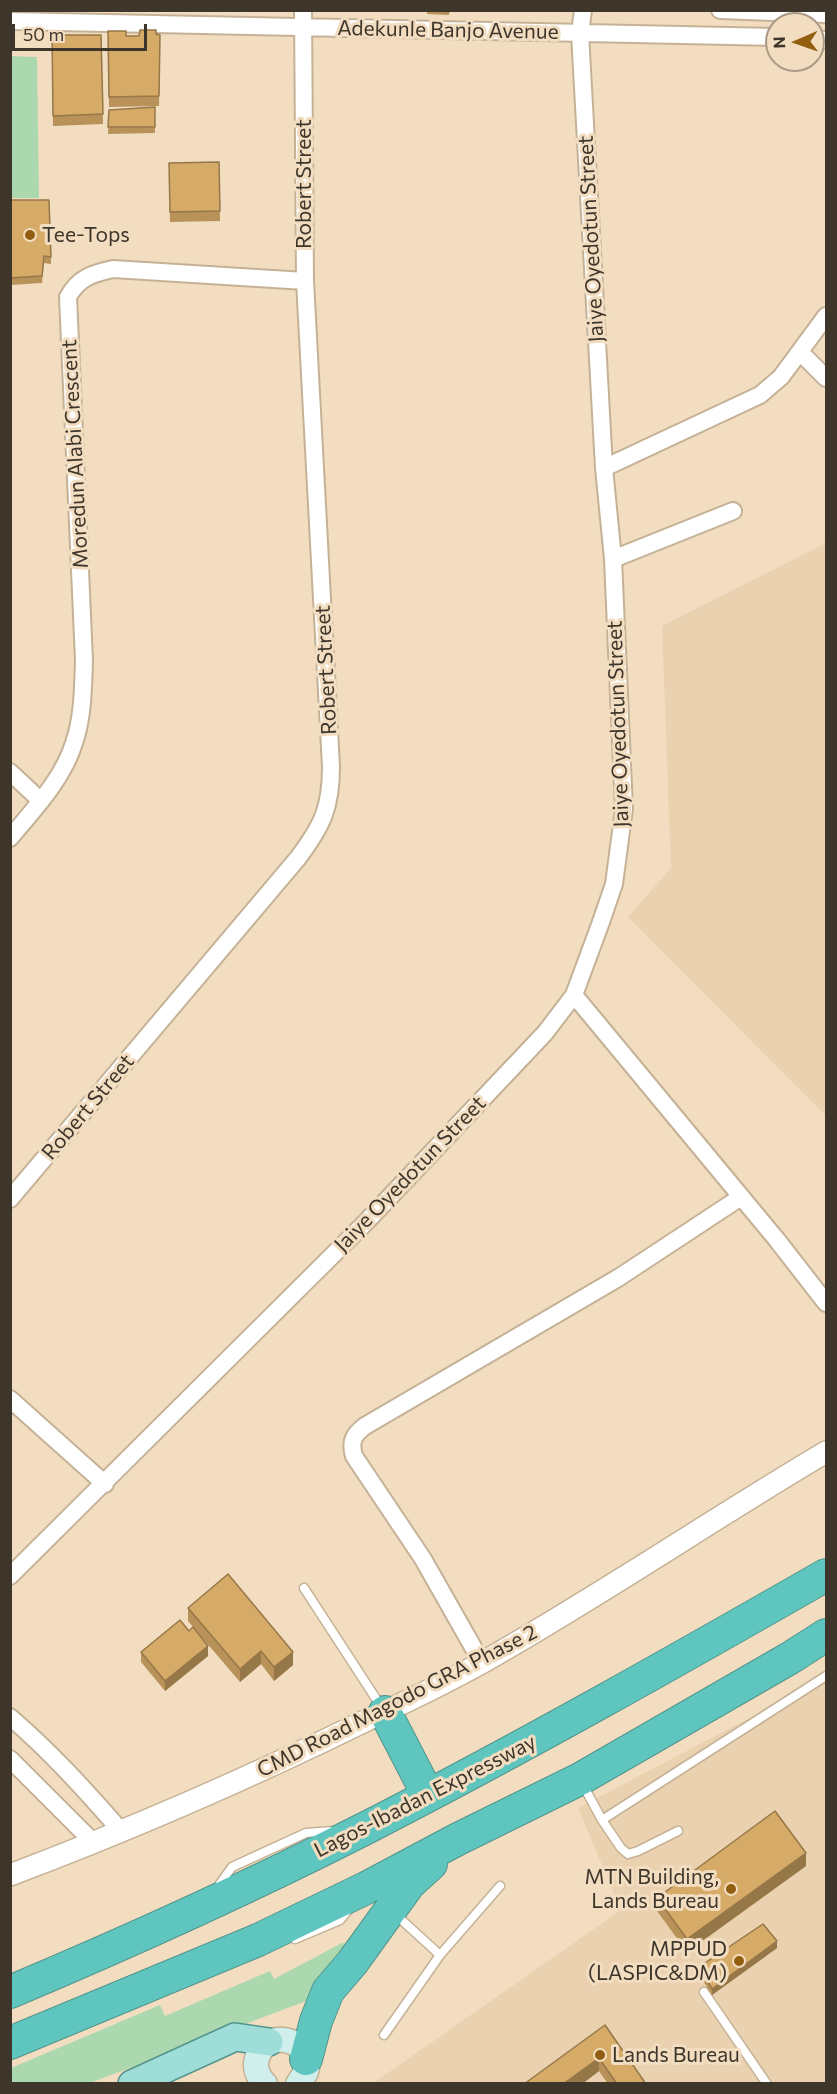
<!DOCTYPE html>
<style>
body{margin:0}
#map{position:relative;width:837px;height:2094px;overflow:hidden;background:#f2ddc1;font-family:Commissioner,sans-serif}
canvas{display:block}
.frame{position:absolute;inset:0;border:12px solid #3e362b;pointer-events:none}
.north{position:absolute;left:765px;top:12px;width:60px;height:60px;box-sizing:border-box;background:#f2ddc1;border:2px solid #aa9a85;border-radius:50%;rotate:268deg;font-size:16px;font-weight:700;line-height:24px;text-align:center;color:#3e362b}
.north::after{content:'';display:block;margin:auto;width:21px;height:27px;background:#925e10;clip-path:polygon(50% 0,100% 100%,50% 72%,0 100%)}
.scale{position:absolute;left:12px;top:24px;width:135px;height:27px;box-sizing:border-box;border:3px solid #3e362b;border-top:0;padding-left:8px;font-size:18px;line-height:21px;white-space:nowrap;color:#3e362b;-webkit-text-stroke:4px #f2ddc1;paint-order:stroke}
</style>
<div id="map">
<canvas width="837" height="2094"></canvas>
<div class="frame"></div>
<div class="north">N</div>
<div class="scale">50 m</div>
</div>
<script>
const ctx = document.querySelector('canvas').getContext('2d');
ctx.lineJoin = 'round';
function fill(path, color) { ctx.fillStyle = color; ctx.fill(path, 'evenodd'); }
function trace(path, color, width, dash) { ctx.strokeStyle = color; ctx.lineWidth = width; ctx.lineCap = dash ? 'butt' : 'round'; ctx.setLineDash(dash || []); ctx.stroke(path); }
function write(font, color, halo, rows, align = 'center') {
  ctx.font = font + ' Commissioner,sans-serif'; ctx.lineWidth = 6; ctx.setLineDash([]); ctx.textBaseline = 'middle'; ctx.strokeStyle = halo; ctx.fillStyle = color; for (const [text, x, y, turn = 0] of rows) {
    ctx.save(); ctx.translate(x, y); ctx.rotate((+turn || 0) * Math.PI / 180); ctx.textAlign = isNaN(turn) ? turn : align; if (halo) ctx.strokeText(text, 0, 0); ctx.fillText(text, 0, 0); ctx.restore();
  }
}
fill(new Path2D(`
 M826,543v573l-198,-199 43,-49 -9,-242z
 M826,1678v405l-454,1 249,-174 -43,-102z`), '#ead1af');
fill(new Path2D(`
 M11,56l26,1 2,141h-28z
 M342,1943l11,1 -39,54 -224,85 -79,1v-16l149,-63 5,11 105,-45 4,8z`), '#acd8b0');
const service = new Path2D(`
 M304,1588l78,120
 M583,1785l19,35 224,-144
 M602,1820l19,28 7,6 10,-3 40,-20
 M217,1888l15,-21 74,-34 27,-2
 M394,1913l46,42
 M295,1939l45,-19 8,-10
 M704,1992l63,92
 M384,2035l56,-80 60,-69`);
const minor = new Path2D(`
 M720,10l106,4
 M10,21l767,16
 M813,39l13,1
 M800,352l26,26
 M604,468l156,-73 21,-18 45,-61
 M613,559l120,-48
 M10,772l31,29
 M10,838c24,-29 53,-59 64,-95 9,-26 9,-55 10,-82l-16,-364c11,-20 24,-23 45,-28l192,12
 M574,995l203,245 49,63
 M10,1199l288,-341c24,-32 33,-50 33,-91l-26,-486 -2,-271
 M10,1399l95,85
 M10,1576l357,-355 178,-188 29,-38 27,-73 13,-38 10,-75 -11,-250 -9,-91 -24,-435 3,-23
 M482,1663l-59,-104 -69,-103c-4,-14 -1,-21 11,-30l253,-148 123,-81
 M10,1717c41,35 76,74 111,114
 M10,1759l83,83`);
const tertiary = new Path2D(`
 M10,1875c122,-46 241,-98 357,-155 39,-18 78,-37 116,-58 117,-66 228,-142 343,-210`);
const secondary = new Path2D(`
 M265,2084c-7,-7 -11,-16 -8,-26 9,-32 59,-18 49,14 -2,4 -6,8 -8,12`);
const primary = new Path2D(`
 M132,2084l103,-47 34,5`);
const motorway = new Path2D(`
 M385,1712l43,83
 M10,1992c121,-51 240,-105 356,-164 156,-80 308,-166 460,-253
 M10,2043l248,-103 108,-52 92,-49 122,-60 210,-121 36,-23
 M306,2059l10,-38 12,-30 24,-28 57,-79 22,-20`);
trace(service, '#c5b296', 11);
trace(minor, '#c5b296', 20);
trace(tertiary, '#c5b296', 24);
trace(secondary, '#c5b296', 27);
trace(primary, '#53948b', 30);
trace(motorway, '#53948b', 34);
trace(service, '#fff', 8);
trace(minor, '#fff', 16);
trace(tertiary, '#fff', 21);
trace(secondary, '#cfeeec', 24);
trace(primary, '#9fddd9', 27);
trace(motorway, '#5fc6bf', 32);
fill(new Path2D(`
 M427,10h22v5l-22,-1z
 M108,31l18,5h13l17,-2 4,1 -1,71 -50,1z
 M52,35h49l2,89 -50,2z
 M155,107v26l-47,1 1,-24z
 M219,162l1,59 -50,1 -1,-59z
 M10,200h39l2,64 -7,-1 -2,20 -32,2z
 M188,1608l105,57 -19,16 -13,-17 -21,18 -52,-61z
 M141,1652l67,4 -43,35 -24,-29z
 M806,1866l-119,86 -30,-41v-13z
 M777,1948l-65,47 -13,-21v-7z
 M605,2025l41,59h-38l-9,-13 -17,13z`), '#b89259');
fill(new Path2D(`
 M208,1646v10l-43,35v-10z
 M261,1651v13l-21,18v-13z
 M293,1652v13l-19,16v-14z
 M806,1853v13l-119,86v-13z
 M777,1941v7l-65,47v-6z
 M599,2058v13l-17,13h-19z`), '#967748');
const building = new Path2D(`
 M427,10h22v2z
 M140,30h16v4l4,1 -1,61 -50,1 -1,-66h18v5h13z
 M52,35h49l2,79 -50,2z
 M155,107v20h-47l1,-17z
 M219,162l1,49 -50,1 -1,-49z
 M10,200h39l2,57 -7,-1 -2,20 -32,2z
 M228,1574l65,78 -19,15 -13,-16 -21,18 -52,-61z
 M180,1620l9,11 4,-4 15,19 -43,35 -24,-29z
 M775,1811l31,42 -119,86 -30,-41z
 M763,1924l14,17 -65,48 -13,-22z
 M605,2025l41,59h-29l-18,-26 -36,26h-39z`);
fill(building, '#d6aa67');
trace(building, '#967748', 1.5);
for (const [x, y, r, color] of [
 [30,235,6,"#925e10"],
 [731,1889,6,"#925e10"],
 [739,1961,6,"#925e10"],
 [600,2055,6,"#925e10"]
]) { const dot = new Path2D(); dot.arc(x, y, r, 0, 2 * Math.PI); ctx.fillStyle = color; ctx.fill(dot); trace(dot, '#f2ddc1', 2); }
write('21px', '#3e362b', '#f2ddc1', [
 ["Adekunle Banjo Avenue",448,30,1],
 ["Robert Street",304,184,-90],
 ["Jaiye Oyedotun Street",591,239,-93],
 ["Moredun Alabi Crescent",75,454,-93],
 ["Robert Street",326,670,-93],
 ["Jaiye Oyedotun Street",618,724,-92],
 ["Robert Street",88,1107,-50],
 ["Jaiye Oyedotun Street",410,1174,-46],
 ["CMD Road Magodo GRA Phase 2",397,1701,-27],
 ["Lagos-Ibadan Expressway",425,1796,-27]
]);
write('21px', '#3e362b', '#f2ddc1', [
 ["Tee-Tops",42,235],
 ["MTN Building,",719,1877,"right"],
 ["Lands Bureau",719,1901,"right"],
 ["MPPUD",727,1949,"right"],
 ["(LASPIC&DM)",727,1973,"right"],
 ["Lands Bureau",612,2055]
], 'left');
</script>
